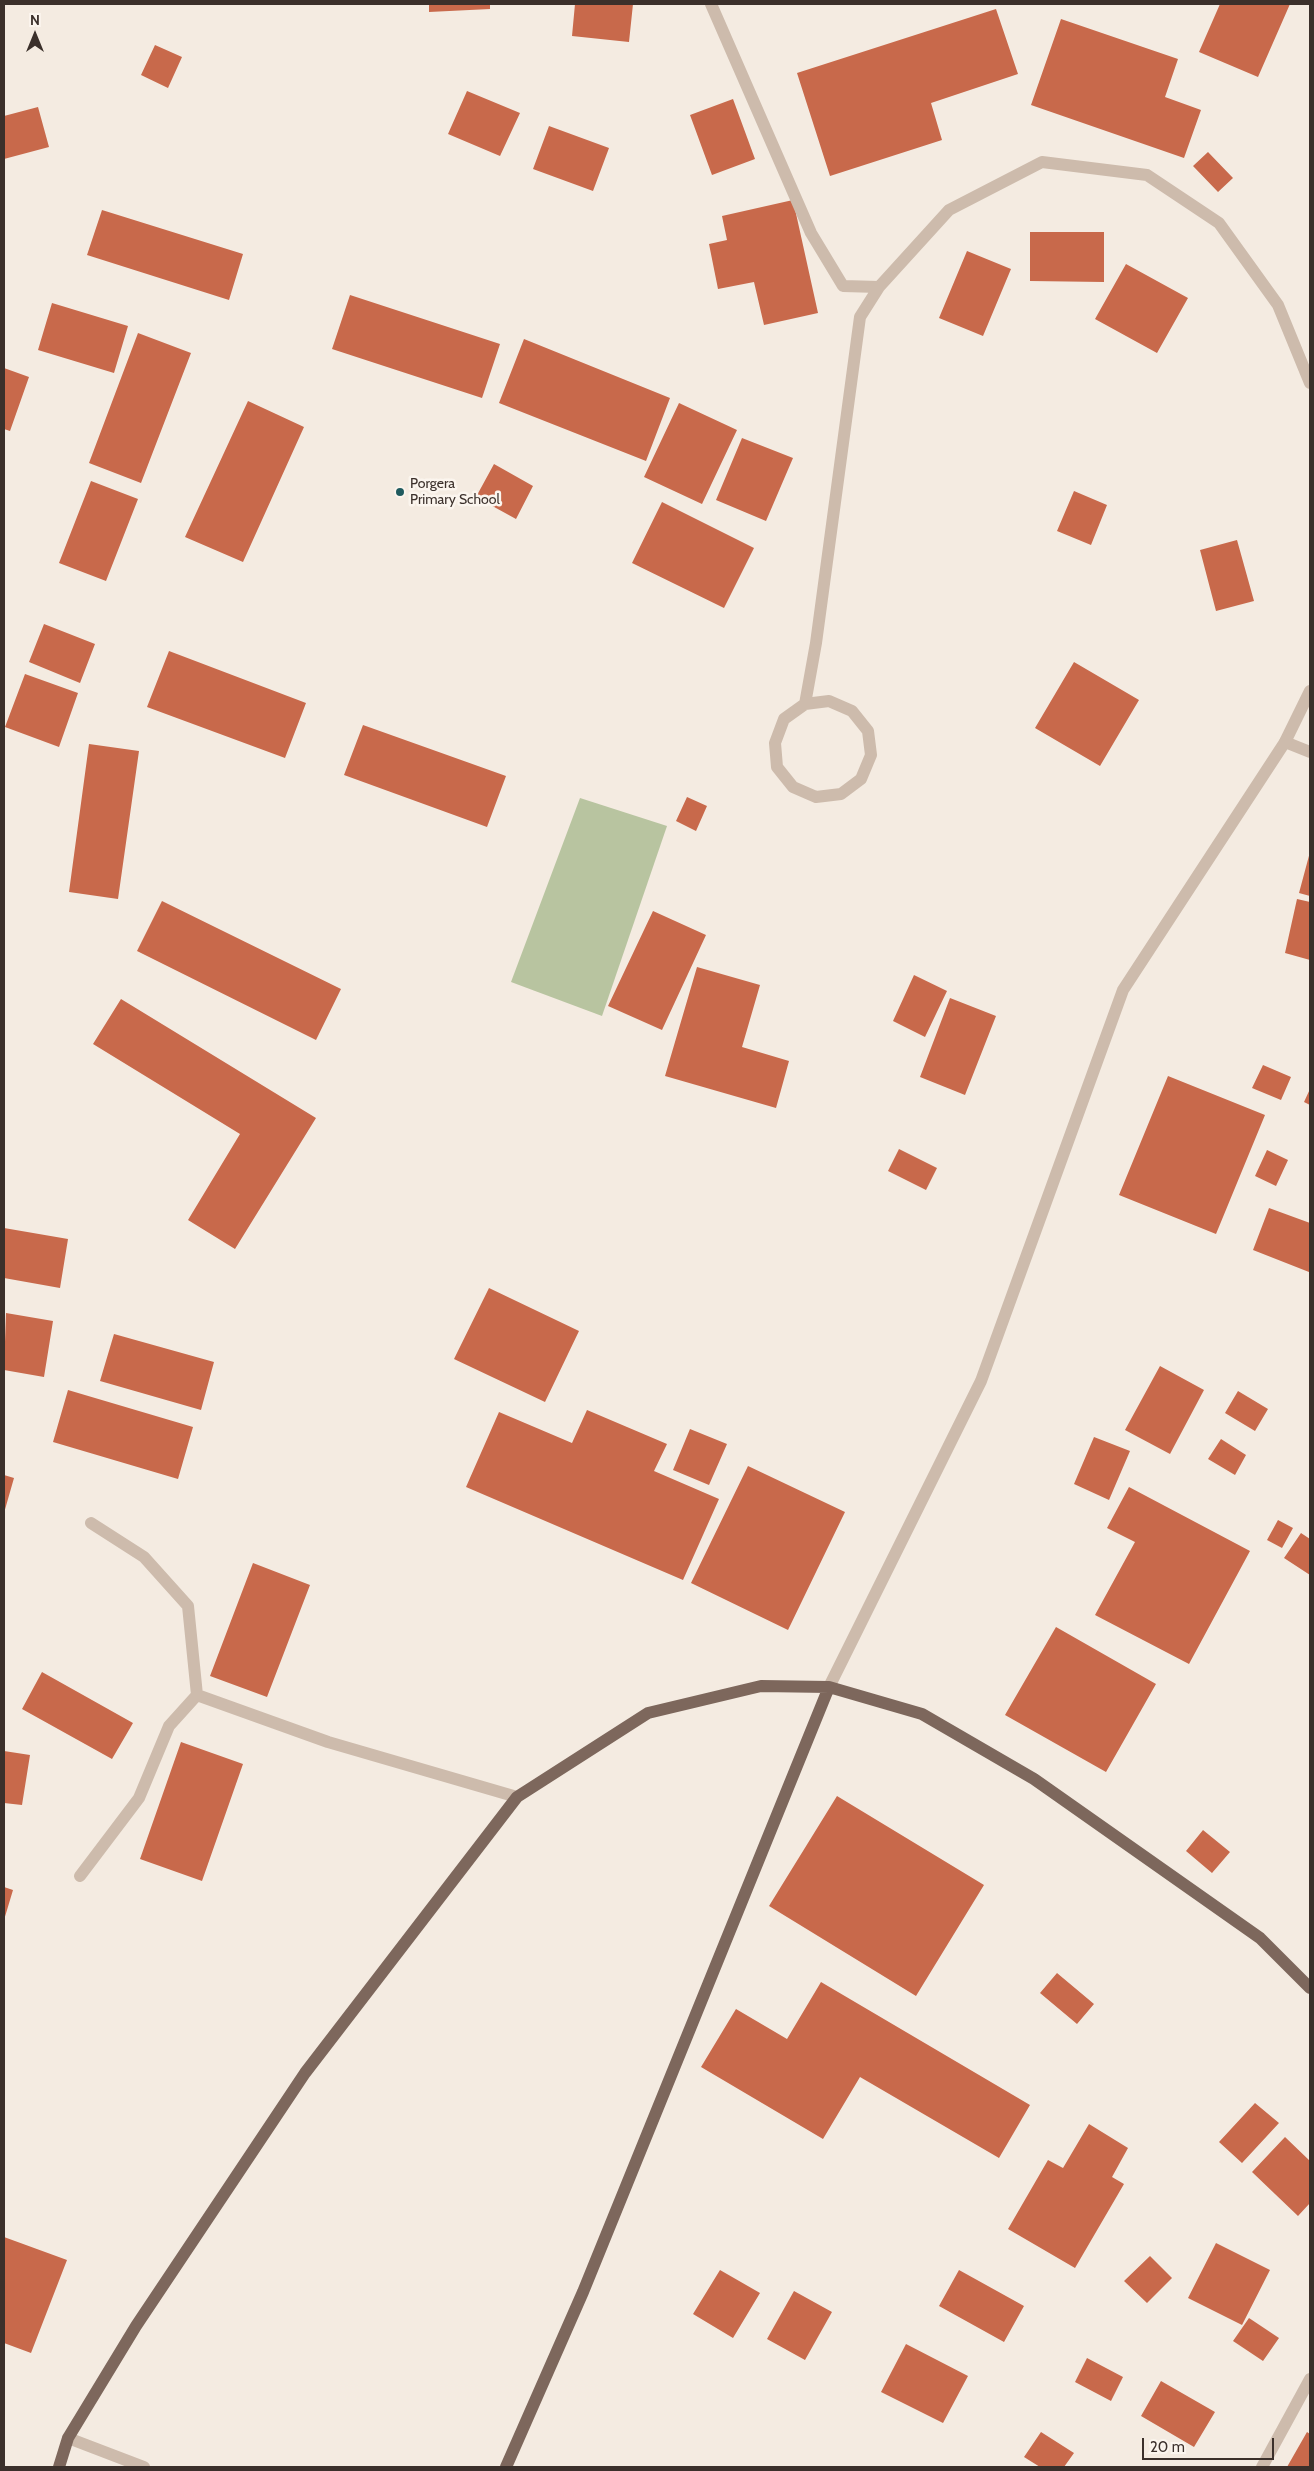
<!DOCTYPE html>
<style>
body{margin:0}
#map{position:relative;width:1314px;height:2471px;overflow:hidden;background:#f4ebe1;font-family:Cabin,sans-serif}
canvas{display:block}
.frame{position:absolute;inset:0;border:5px solid #3b302b;pointer-events:none}
.north{position:absolute;left:10px;top:10px;width:50px;height:50px;-webkit-text-stroke:4px #fbf5ee;paint-order:stroke;rotate:0deg;font-size:14px;font-weight:700;line-height:20px;text-align:center;color:#3b302b}
.north::after{content:'';display:block;margin:auto;width:18px;height:22px;background:#3b302b;clip-path:polygon(50% 0,100% 100%,50% 72%,0 100%)}
.scale{position:absolute;left:1142px;top:2438px;width:132px;height:22px;box-sizing:border-box;border:2px solid #3b302b;border-top:0;padding-left:6px;font-size:15px;line-height:18px;white-space:nowrap;color:#3b302b;-webkit-text-stroke:4px #fbf5ee;paint-order:stroke}
</style>
<div id="map">
<canvas width="1314" height="2471"></canvas>
<div class="frame"></div>
<div class="north">N</div>
<div class="scale">20 m</div>
</div>
<script>
const ctx = document.querySelector('canvas').getContext('2d');
ctx.lineJoin = 'round';
function fill(path, color) { ctx.fillStyle = color; ctx.fill(path, 'evenodd'); }
function trace(path, color, width, dash) { ctx.strokeStyle = color; ctx.lineWidth = width; ctx.lineCap = dash ? 'butt' : 'round'; ctx.setLineDash(dash || []); ctx.stroke(path); }
function write(font, color, halo, rows, align = 'center') {
  ctx.font = font + ' Cabin,sans-serif'; ctx.lineWidth = 5; ctx.setLineDash([]); ctx.textBaseline = 'middle'; ctx.strokeStyle = halo; ctx.fillStyle = color; for (const [text, x, y, turn = 0] of rows) {
    ctx.save(); ctx.translate(x, y); ctx.rotate((+turn || 0) * Math.PI / 180); ctx.textAlign = isNaN(turn) ? turn : align; if (halo) ctx.strokeText(text, 0, 0); ctx.fillText(text, 0, 0); ctx.restore();
  }
}
fill(new Path2D(`
 M580,798l87,28 -65,190 -91,-34z`), '#b8c4a0');
fill(new Path2D(`
 M429,4h61v5l-61,3z
 M575,4h58l-4,38 -57,-6z
 M1220,4h70l-32,73 -59,-25z
 M996,9l22,65 -87,29 11,37 -112,36 -33,-103z
 M1061,19l117,40 -13,38 36,13 -17,48 -153,-53z
 M155,45l27,12 -14,31 -27,-13z
 M467,91l53,22 -20,43 -52,-22z
 M733,99l22,60 -43,16 -22,-60z
 M38,107l11,40 -45,12v-43z
 M549,126l60,22 -16,43 -60,-22z
 M1208,152l25,26 -15,14 -25,-26z
 M793,200l25,113 -54,12 -10,-43 -36,7 -9,-45 18,-4 -5,-24z
 M102,210l141,44 -14,46 -142,-45z
 M1030,232h74v50l-74,-1z
 M967,251l44,18 -28,67 -44,-18z
 M1126,264l62,34 -31,55 -62,-34z
 M350,295l150,49 -18,54 -150,-49z
 M52,303l76,23 -14,47 -76,-23z
 M138,333l53,20 -50,130 -52,-20z
 M524,339l146,59 -24,63 -147,-58z
 M4,368l25,9 -19,54 -6,-2z
 M248,401l56,26 -61,135 -58,-25z
 M679,403l58,27 -35,74 -58,-27z
 M742,438l51,20 -27,63 -50,-21z
 M494,464l39,22 -17,33 -40,-22z
 M91,481l47,18 -32,82 -47,-18z
 M1074,491l33,14 -16,40 -34,-14z
 M662,502l92,46 -30,60 -92,-45z
 M1237,540l17,61 -38,10 -16,-61z
 M44,624l51,20 -15,39 -51,-21z
 M169,651l137,52 -21,55 -138,-51z
 M1074,662l65,38 -39,66 -65,-38z
 M25,674l53,19 -19,54 -54,-20z
 M363,725l143,51 -19,51 -143,-52z
 M89,744l50,7 -21,148 -49,-7z
 M687,797l20,9 -11,25 -20,-10z
 M1310,852v44l-11,-3z
 M1297,899l13,3v58l-25,-7z
 M162,901l179,88 -25,51 -179,-89z
 M653,911l53,24 -44,95 -54,-24z
 M697,967l63,18 -18,62 47,14 -13,47 -111,-32z
 M914,975l33,16 -22,46 -32,-16z
 M950,998l46,18 -31,79 -45,-18z
 M121,999l195,119 -81,131 -47,-29 52,-86 -147,-90z
 M1263,1065l28,12 -10,23 -29,-12z
 M1168,1076l97,39 -49,119 -97,-39z
 M1310,1089v16l-6,-3z
 M899,1149l38,19 -11,22 -38,-19z
 M1267,1150l21,10 -12,26 -21,-10z
 M1269,1208l41,15 -1,49 -56,-22z
 M4,1228l64,11 -8,49 -56,-10z
 M489,1288l90,43 -34,71 -91,-43z
 M6,1313l47,8 -9,56 -40,-7z
 M114,1334l100,28 -13,48 -101,-29z
 M1160,1366l44,24 -34,64 -45,-24z
 M68,1390l125,37 -15,52 -125,-37z
 M1238,1391l30,18 -13,22 -30,-18z
 M587,1410l80,34 -13,27 65,28 -36,81 -217,-93 33,-75 73,31z
 M690,1429l37,15 -18,41 -36,-15z
 M1094,1437l36,14 -21,49 -35,-16z
 M1221,1439l25,16 -11,20 -27,-16z
 M748,1466l97,46 -57,118 -97,-47z
 M4,1475l10,3 -10,35z
 M1129,1487l121,64 -61,113 -94,-49 40,-73 -28,-14z
 M1278,1520l15,8 -11,20 -15,-8z
 M1301,1533l9,6v36l-26,-17z
 M253,1563l57,22 -43,112 -57,-21z
 M1056,1627l100,57 -50,88 -101,-57z
 M42,1672l91,51 -21,36 -90,-50z
 M181,1742l62,22 -41,117 -62,-22z
 M4,1751l26,4 -8,50 -18,-2z
 M837,1796l147,89 -68,111 -147,-90z
 M1203,1830l27,22 -18,21 -26,-22z
 M4,1887l9,3 -9,30z
 M1057,1973l37,31 -17,20 -37,-31z
 M821,1982l209,123 -31,53 -139,-81 -37,62 -122,-72 35,-58 51,30z
 M1255,2103l24,20 -37,40 -23,-21z
 M1089,2124l39,24 -16,29 12,7 -49,84 -67,-39 40,-69 15,8z
 M1285,2137l25,24v42l-12,13 -46,-44z
 M4,2237l63,23 -36,93 -27,-10z
 M1216,2243l54,27 -28,55 -54,-27z
 M1150,2256l22,22 -25,25 -23,-22z
 M720,2270l40,23 -27,45 -40,-24z
 M959,2270l65,36 -20,36 -65,-36z
 M794,2291l38,21 -27,48 -38,-21z
 M1249,2318l30,20 -16,23 -30,-20z
 M906,2344l62,32 -25,47 -62,-31z
 M1087,2358l36,19 -12,24 -36,-19z
 M1161,2381l54,31 -21,35 -53,-31z
 M1041,2432l33,21 -10,14h-24l-16,-10z
 M1307,2432l3,2v33h-23z`), '#c8694b');
trace(new Path2D(`
 M1285,742l25,10
 M197,1695l131,47 189,55
 M80,1876l59,-78 30,-72 28,-31 -9,-89 -44,-49 -53,-34`), '#cdbbac', 12);
trace(new Path2D(`
 M711,4l100,229 32,53 36,1
 M805,704l24,-3 23,10 16,20 3,24 -10,24 -20,15 -25,3 -23,-10 -16,-20 -2,-24 9,-24 21,-15 11,-61 44,-326 19,-30 70,-77 93,-48 105,13 72,48 59,82 32,78
 M829,1687l152,-306 142,-391 162,-248 25,-51
 M68,2438l76,29
 M1262,2467l48,-88`), '#cdbbac', 12);
trace(new Path2D(`
 M59,2467l9,-29 68,-112 169,-253 212,-276 131,-84 113,-27 68,1 93,27 112,65 226,159 50,50
 M506,2467l77,-175 246,-605`), '#7d675c', 12);
for (const [x, y, r, color] of [
 [400,492,5,"#1f5a5e"]
]) { const dot = new Path2D(); dot.arc(x, y, r, 0, 2 * Math.PI); ctx.fillStyle = color; ctx.fill(dot); trace(dot, '#fbf5ee', 2); }
write('14px', '#3b302b', '#fbf5ee', [
 ["Porgera",410,484],
 ["Primary School",410,500]
], 'left');
</script>
